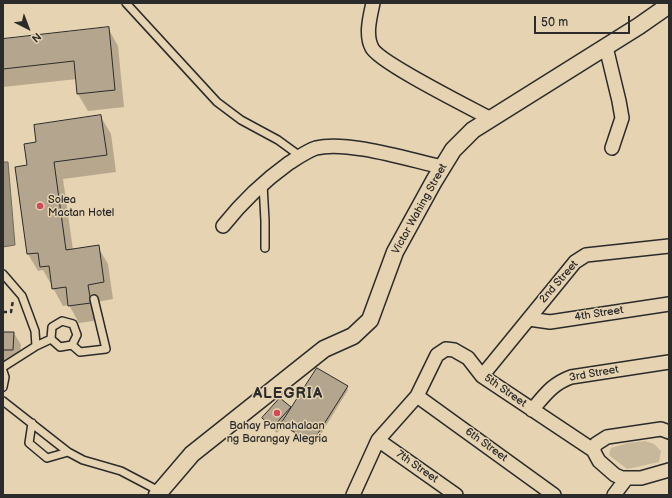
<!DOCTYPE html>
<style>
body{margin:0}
#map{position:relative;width:672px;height:498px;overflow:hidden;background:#e5d3b1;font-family:"Balsamiq Sans",sans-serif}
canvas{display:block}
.frame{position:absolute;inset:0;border:4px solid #2b2b2b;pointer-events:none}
.north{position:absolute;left:8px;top:8px;width:40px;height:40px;-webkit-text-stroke:3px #e5d3b1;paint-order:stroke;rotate:138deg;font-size:11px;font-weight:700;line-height:16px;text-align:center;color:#2b2b2b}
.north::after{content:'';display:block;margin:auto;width:14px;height:18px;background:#2b2b2b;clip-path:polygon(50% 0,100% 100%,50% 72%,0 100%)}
.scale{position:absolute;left:534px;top:16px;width:96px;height:18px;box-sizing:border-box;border:2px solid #2b2b2b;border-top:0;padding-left:5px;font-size:12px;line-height:14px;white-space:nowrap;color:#2b2b2b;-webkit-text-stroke:3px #e5d3b1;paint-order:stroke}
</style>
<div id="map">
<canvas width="672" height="498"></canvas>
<div class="frame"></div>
<div class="north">N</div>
<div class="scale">50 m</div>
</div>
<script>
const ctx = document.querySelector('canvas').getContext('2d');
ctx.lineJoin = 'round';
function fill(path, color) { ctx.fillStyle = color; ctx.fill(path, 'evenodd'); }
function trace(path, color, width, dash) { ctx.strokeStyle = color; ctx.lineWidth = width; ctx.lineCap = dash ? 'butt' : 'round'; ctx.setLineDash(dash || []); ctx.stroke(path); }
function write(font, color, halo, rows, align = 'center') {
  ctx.font = font + ' "Balsamiq Sans",sans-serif'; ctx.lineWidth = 3; ctx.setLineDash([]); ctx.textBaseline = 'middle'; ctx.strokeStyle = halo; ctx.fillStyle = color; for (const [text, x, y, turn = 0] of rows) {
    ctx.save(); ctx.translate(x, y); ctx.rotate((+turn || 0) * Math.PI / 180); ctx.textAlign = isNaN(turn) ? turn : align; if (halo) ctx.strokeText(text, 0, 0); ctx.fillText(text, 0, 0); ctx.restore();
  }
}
fill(new Path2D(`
 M645,441l9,3 7,7 -2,11 -32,7 -18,-14 2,-7 17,-5z`), '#c7b89b');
const water = new Path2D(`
 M3,162h5l7,83 -12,2z`);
fill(water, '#9e937e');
trace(water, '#70695d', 1);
fill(new Path2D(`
 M108,28l10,18 6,61 -36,4 -10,-17 -1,-15 -74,8v-47z
 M101,117l10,17 5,38 -53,7 10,71 25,-3 10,17 5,35 -16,3 3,18 -21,3 -10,-18 -6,1 -10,-18 -1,-4h-1l-8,-14 -5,1 -10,-17 -12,-87 12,-1 9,-23z
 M3,333h11l7,12 -2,17h-16z
 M347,387l1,3 -34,55 -31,-19 -6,7 -10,-9 -3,-6 16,-19 12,11z`), '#0003');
const building = new Path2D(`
 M109,27l6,63 -38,4 -3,-33 -71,8v-30z
 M101,115l6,40 -53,7 12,88 33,-5 5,37 -16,3 3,18 -23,3 -2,-19 -14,2 -3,-23 -9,1 -2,-14 -11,1 -12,-87 12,-2 -3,-21 12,-2 -2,-17z
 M3,332h11l-1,18h-10z
 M317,368l31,18 -36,57 -31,-19z
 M280,398l11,9 -18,20 -11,-9z`);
fill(building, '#b4a68e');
trace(building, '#2b2b2b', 1);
const service = new Path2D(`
 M126,3l91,99 24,18 37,20 22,16
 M263,184l2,37v27
 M3,274l19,22 13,35 1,15 -33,21
 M62,321l11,3 4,11 -5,10 -12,2 -9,-8 1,-12z
 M72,345l8,7 26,-3 -12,-50
 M36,346l15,-7
 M3,371l2,6 -2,10
 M3,401l65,51 15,8 38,11 38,20
 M32,423l-3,20 18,15 21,-6`);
const minor = new Path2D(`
 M373,3c-3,14 -8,32 -1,45 8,15 99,60 119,71
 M606,47l13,54 3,17 -10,30
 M223,226c19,-24 41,-45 66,-63 8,-5 18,-12 27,-15 31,-8 94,12 126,19
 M529,319l21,3 119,-18
 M482,376l93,-114 11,-7 83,-9
 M417,396l137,99
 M532,410c13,-15 20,-26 39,-33l98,-15
 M669,432l-8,-3 -54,8 -11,7 -3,6 6,11 16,14 7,3h19l28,-8
 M378,440l78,55
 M353,495l25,-55 39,-44 20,-41 9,-6 8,1 14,8 14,18 111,74
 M614,495l12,-16`);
const tertiary = new Path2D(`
 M157,495l35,-41 132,-105 29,-13 17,-16 25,-68 39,-71 19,-31 20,-20 166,-104 30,-21`);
trace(service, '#2b2b2b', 10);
trace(minor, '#2b2b2b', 16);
trace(tertiary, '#2b2b2b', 19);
trace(new Path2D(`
 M3,312h8l2,-12`), '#2b2b2b', 2.5, [4, 3]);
trace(service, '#e5d3b1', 7);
trace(minor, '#e5d3b1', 13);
trace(tertiary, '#e5d3b1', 16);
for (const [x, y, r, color] of [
 [40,206,4,"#d1495b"],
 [277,413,4,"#d1495b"]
]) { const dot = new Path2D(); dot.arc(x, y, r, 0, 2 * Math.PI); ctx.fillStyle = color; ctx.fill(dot); trace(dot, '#e5d3b1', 1.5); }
write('11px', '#2b2b2b', '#e5d3b1', [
 ["Solea",48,200],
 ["Mactan Hotel",48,213],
 ["Bahay Pamahalaan",277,426,"center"],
 ["ng Barangay Alegria",277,439,"center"]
], 'left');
write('11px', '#2b2b2b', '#e5d3b1', [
 ["Victor Wahing Street",420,209,-61],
 ["2nd Street",559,282,-49],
 ["4th Street",599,314,-9],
 ["3rd Street",594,374,-10],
 ["5th Street",505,391,35],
 ["6th Street",486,445,36],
 ["7th Street",417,467,35]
]);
ctx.letterSpacing = '1px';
write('bold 15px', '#2b2b2b', '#e5d3b1', [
 ["ALEGRIA",288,394]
]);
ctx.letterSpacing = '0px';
</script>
